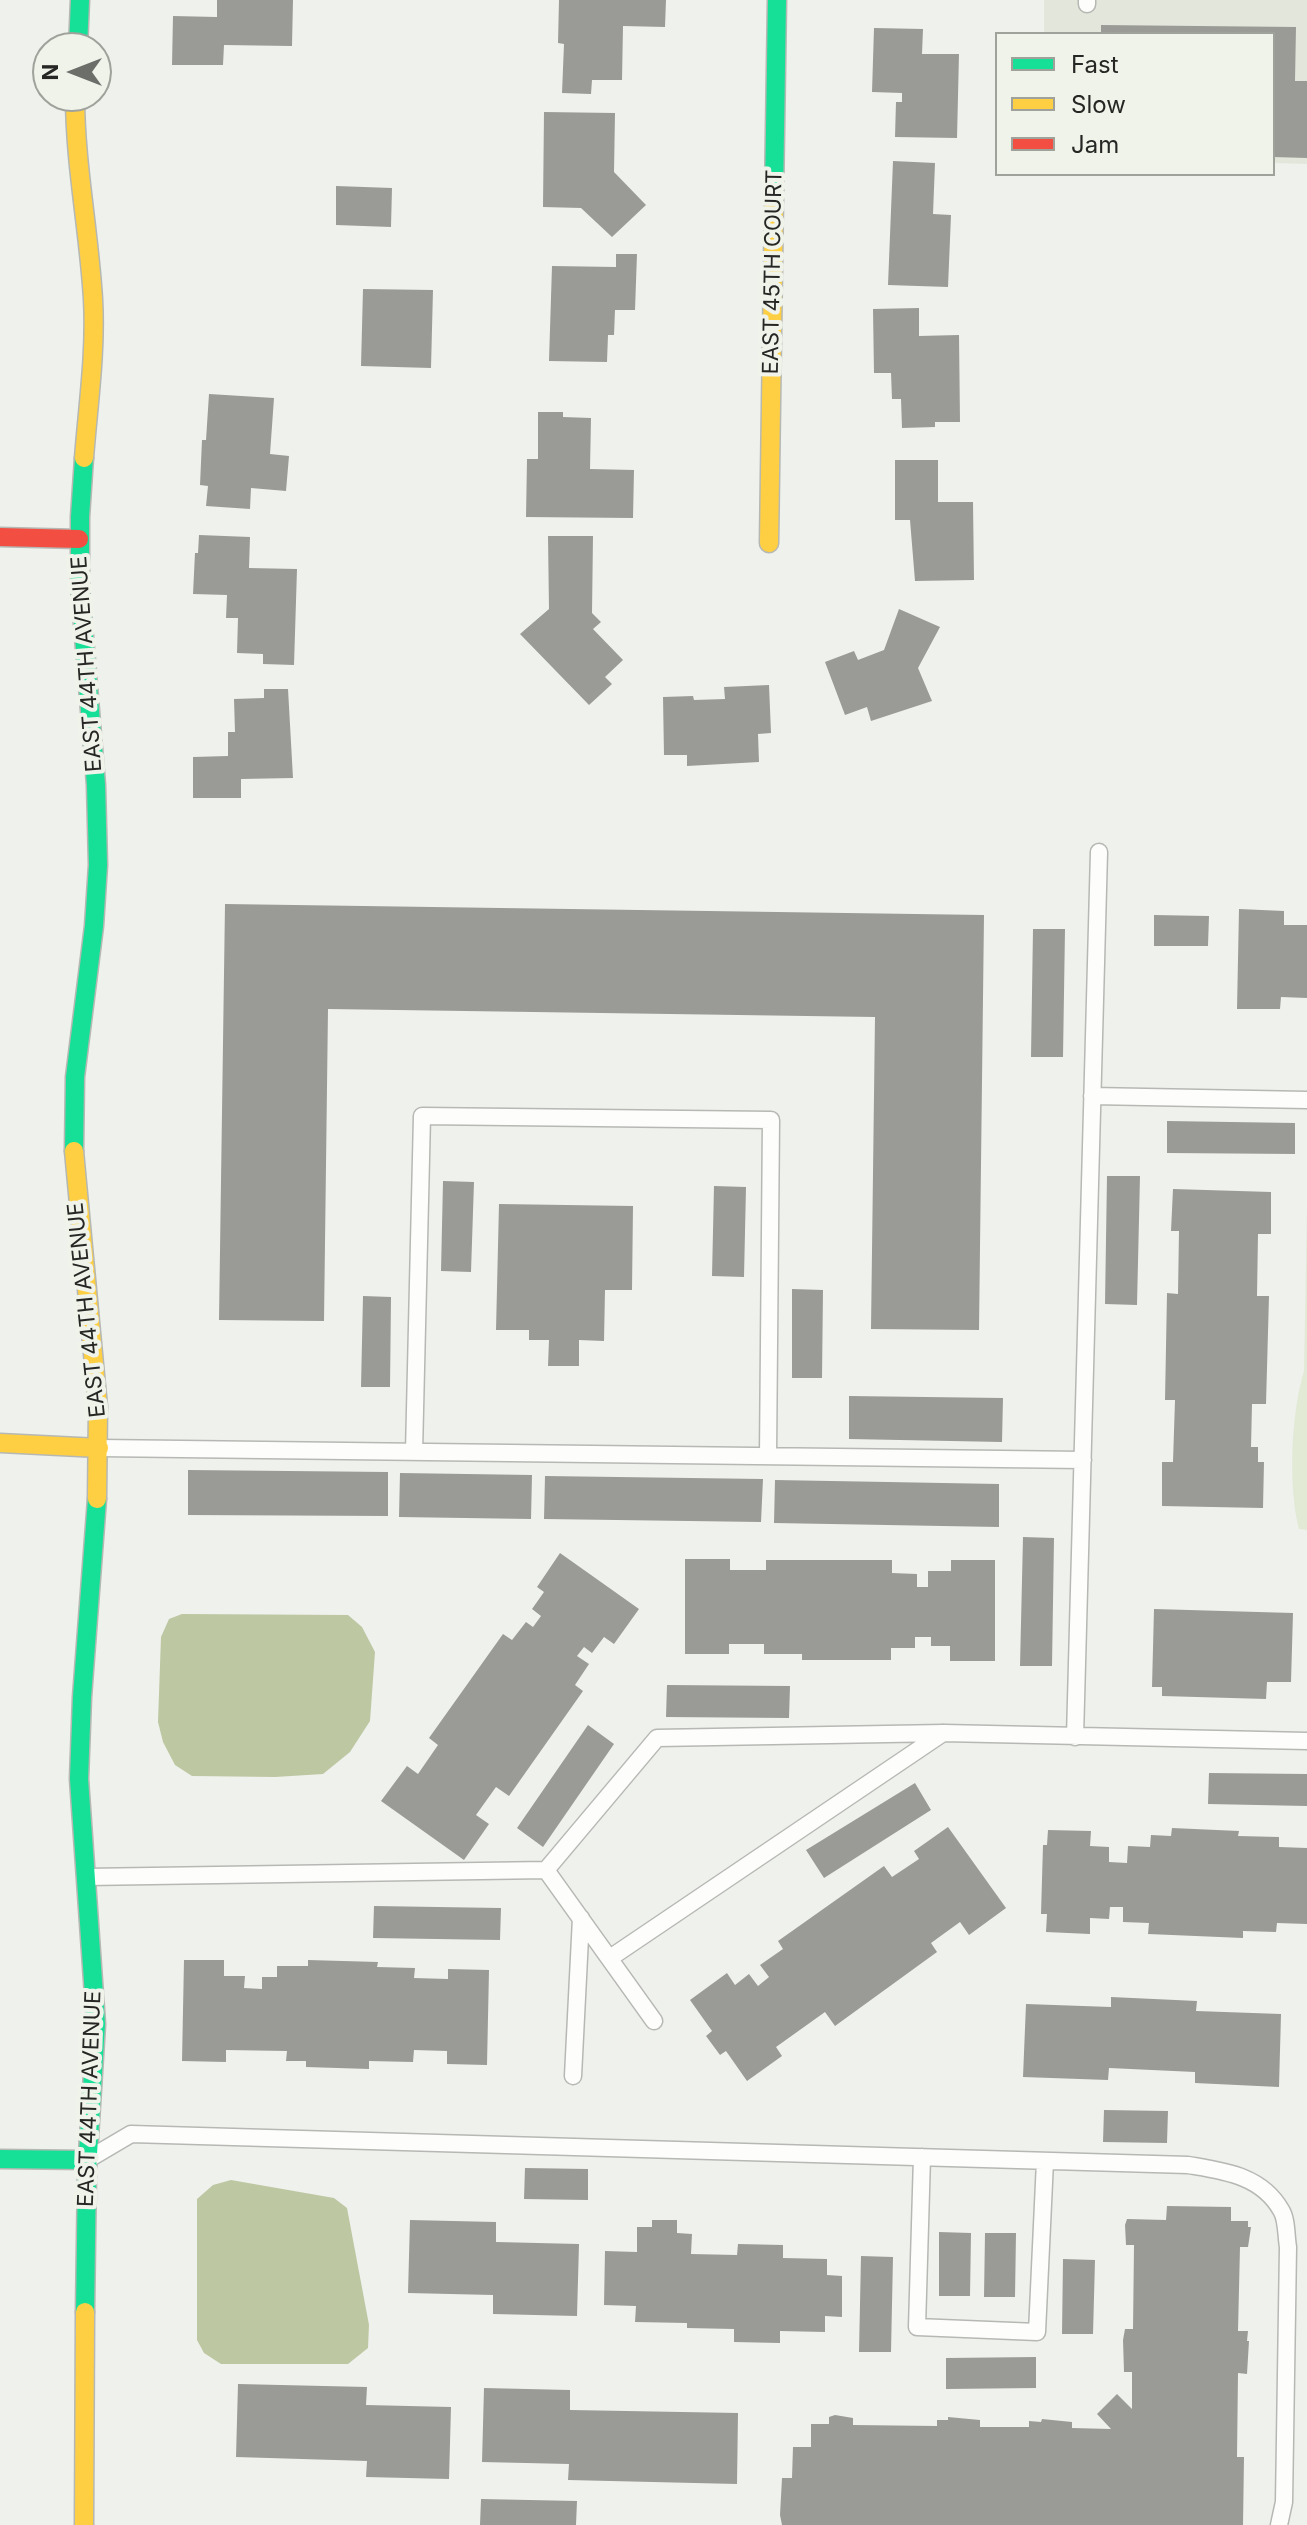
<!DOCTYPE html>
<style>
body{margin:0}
#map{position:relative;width:1307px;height:2525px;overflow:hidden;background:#eff1ec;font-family:Inter,sans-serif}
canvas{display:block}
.legend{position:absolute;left:995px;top:32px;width:280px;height:144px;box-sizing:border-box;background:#f0f3ea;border:2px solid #9fa19b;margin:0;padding:10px 14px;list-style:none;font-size:24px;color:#262724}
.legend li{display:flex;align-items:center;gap:16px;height:40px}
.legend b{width:40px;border:2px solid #9fa19b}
.north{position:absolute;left:32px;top:32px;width:80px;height:80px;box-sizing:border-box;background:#f0f3ea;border:2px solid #9fa19b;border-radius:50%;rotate:270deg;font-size:22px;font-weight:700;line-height:32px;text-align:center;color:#262724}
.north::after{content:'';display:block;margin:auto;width:28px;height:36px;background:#6c6e6a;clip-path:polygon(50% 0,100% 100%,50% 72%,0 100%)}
</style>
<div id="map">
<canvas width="1307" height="2525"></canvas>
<ul class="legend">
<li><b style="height:10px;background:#16e098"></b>Fast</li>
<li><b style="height:10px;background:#ffcf43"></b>Slow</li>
<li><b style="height:10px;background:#f24e42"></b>Jam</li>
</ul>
<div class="north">N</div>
</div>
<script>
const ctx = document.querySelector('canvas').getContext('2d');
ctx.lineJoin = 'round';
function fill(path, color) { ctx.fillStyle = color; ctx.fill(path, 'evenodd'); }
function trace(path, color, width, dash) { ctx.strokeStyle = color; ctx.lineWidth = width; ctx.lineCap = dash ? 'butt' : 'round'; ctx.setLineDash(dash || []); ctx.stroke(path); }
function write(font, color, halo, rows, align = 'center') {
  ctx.font = font + ' Inter,sans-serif'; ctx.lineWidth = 8; ctx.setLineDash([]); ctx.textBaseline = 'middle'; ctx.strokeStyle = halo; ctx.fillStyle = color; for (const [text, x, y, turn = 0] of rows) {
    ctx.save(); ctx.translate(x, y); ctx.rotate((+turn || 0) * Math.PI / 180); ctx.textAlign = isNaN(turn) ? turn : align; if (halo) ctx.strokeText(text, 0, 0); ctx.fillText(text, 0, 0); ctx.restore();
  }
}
fill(new Path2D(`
 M1044,0h263v164l-34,-1v-129h-229z`), '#e3e6db');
fill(new Path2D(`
 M1307,1211v319l-8,-1c-11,-42 -8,-116 5,-158z`), '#e2e9d5');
fill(new Path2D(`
 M182,1614l166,1 14,12 13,25 -5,69 -20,31 -27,22 -48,3 -83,-1 -17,-11 -12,-23 -5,-20 3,-85 8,-18z
 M231,2180l103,18 13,10 22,117 -1,23 -20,16h-127l-17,-11 -7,-13v-141l16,-14z`), '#bdc7a2');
fill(new Path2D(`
 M217,0h76l-1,46 -68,-1 -1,20h-51l1,-49 44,1z
 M559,0h107l-1,27 -42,-1 -1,54h-30l-1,14 -29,-1 2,-49 -6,-1z
 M1101,25l195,2 -1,54h12v77l-34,-1v-123h-172z
 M874,28l49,1 -1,25h37l-2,84 -62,-1 1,-35h6v-9l-30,-1z
 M544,112l71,1 -1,59 32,33 -34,32 -31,-29 -38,-1z
 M893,161l42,2 -2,51 18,1 -3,72 -60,-2z
 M336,186l56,2 -1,39 -55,-2z
 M616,254h21l-2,56h-20l-1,25h-6l-1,27 -58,-1 3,-95 64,1z
 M363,289l70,1 -2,78 -70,-2z
 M919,308v28l40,-1 1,87h-25v5l-33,1 -1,-29h-9l-1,-26h-17l-1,-64z
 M209,394l65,4 -4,56 19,2 -3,35 -35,-3 -1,21 -44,-3 2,-20 -8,-1 2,-45h4z
 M538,412h25v5l28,1 -1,51 44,1 -1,48 -107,-1 1,-58h11z
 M895,460h43v42h35l1,78 -59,1 -5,-61h-15z
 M199,535l51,2 -1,31 48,1 -3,96 -31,-1v-10l-26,-1 1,-35h-12l1,-23 -34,-1 2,-41h3z
 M548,536h45l-1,77 9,9 -8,7 30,31 -18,17 7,7 -23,21 -69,-71 29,-25z
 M899,609l41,18 -22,41 14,33 -61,20 -4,-14 -22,8 -20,-53 29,-11 4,9 26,-10z
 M769,685l2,48 -13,1 1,28 -72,4v-11h-23l-1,-58 30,-1 1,4 31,-1 -1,-12z
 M264,689h24l5,89 -52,1v19h-48v-41l35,-1v-24h7l-1,-33 30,-1z
 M225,904l759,11 -5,415 -108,-1 4,-312 -547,-8 -4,312 -105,-1z
 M1239,909l45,2v14h23v73l-26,-1 -1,12h-43z
 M1154,915l55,1 -1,30h-54z
 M1033,929h32l-2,128h-32z
 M1167,1121l128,2v31l-128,-1z
 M1107,1176h33l-3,129 -32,-1z
 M443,1181l31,1 -3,90 -30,-1z
 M714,1186l32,1 -2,90 -32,-1z
 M1173,1189l98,3v42h-13l-1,62h12l-3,108h-14l-1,43h7v15h6l-1,46 -101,-2v-44h11l2,-62h-10l2,-107 11,1 1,-63h-8z
 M499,1204l134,2 -1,84h-27l-1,51 -25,-1v26h-31l1,-26h-20v-10h-33z
 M792,1289l31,1 -1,88h-30z
 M363,1296l28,1 -1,90h-29z
 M849,1396l154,2 -1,44 -153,-3z
 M188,1470l200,2v44l-200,-1z
 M400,1473l132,2 -1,44 -132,-2z
 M545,1476l218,3 -2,43 -217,-3z
 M775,1480l224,4v43l-225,-4z
 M1023,1537l31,1 -2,128h-32z
 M560,1553l79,56 -25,35 -10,-7 -12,16 -8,-6 -7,9 12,8 -14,21 8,6 -74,105 -13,-9 -20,28 13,9 -25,36 -83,-59 26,-35 11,8 20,-29 -9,-7 74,-104 9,6 14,-18 7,5 8,-11 -9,-7 12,-17 -7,-5z
 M685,1559h45v11h36v-10h126v13l25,1v13h11v-16h23v-11h44v101h-45v-15h-19v-9h-16v11h-24v12h-89v-6h-38v-10h-35v10h-44z
 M1154,1609l139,4 -2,69h-24l-1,17 -104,-3v-9h-10z
 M667,1685l123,1 -1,32 -123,-1z
 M588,1725l26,19 -71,103 -26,-19z
 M1209,1773l98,1v32l-99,-2z
 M915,1783l16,27 -107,68 -18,-28z
 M948,1827l58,81 -37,27 -9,-13 -29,21 6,9 -102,74 -10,-14 -49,35 6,9 -35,25 -21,-30 -6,4 -14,-19 6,-5 -22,-31 37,-27 8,12 14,-11 9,12 11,-9 -9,-12 23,-16 -5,-8 106,-75 8,11 27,-18 -5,-8z
 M1172,1828l67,3 -1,5 41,1v10l28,1v76l-30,-1 -1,9 -33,-1v7l-95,-4 1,-11 -26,-1v-15h-13l-1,12 -19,-1v16l-44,-2 1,-18h-6l2,-69h4l1,-15 43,1 -1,15 19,1v15l18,1 1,-17 22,1 1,-12 20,1z
 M374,1906l127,2 -1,32 -127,-2z
 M184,1960h40v16h21l-1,12 18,1v-12h15v-11h31v-6l70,2 -1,5 38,1 -1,10 34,1v-10l41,1 -2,95 -40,-1v-13l-33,-1 -1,12 -44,-1v8l-63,-2v-6h-20l1,-10 -61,-1v12l-44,-1z
 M1111,1997l86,4 -1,10 85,3 -2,73 -84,-4v-11l-86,-4 -1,12 -85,-3 3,-73 85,3z
 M1104,2110l64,1 -1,32 -64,-1z
 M525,2168l63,1v31l-64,-1z
 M1167,2206l64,1v14h17v6h3l-3,20h-8l-2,84h10l-1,10h2l-2,33 -9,-1 -1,84h7l-1,68h-461l-2,-10 2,-37h10l1,-31h18v-23h18v-7l6,-2 18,3v7l84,1v-6h11v-3l32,3v7h49v-6l12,1 1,-3 30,3v6l39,1 -14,-15 20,-20 15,15v-37h-8l-1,-32 2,-11h8l1,-84h-8l-1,-20 2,-6 39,1z
 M410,2220l86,2v20l83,2 -2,72 -84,-2v-19l-85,-2z
 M652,2220h25v13l15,1 -1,20 46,1 1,-11 45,1v13l44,1v16l15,1v41l-17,-1v16l-45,-1v12l-46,-1v-13l-47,-1v-5l-52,-1 1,-16 -32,-1 1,-54 32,1v-25h15z
 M939,2232l32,1 -1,63h-31z
 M985,2233h31l-1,64h-31z
 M861,2256l32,1 -2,95h-32z
 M1063,2259l32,1 -2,74h-31z
 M1036,2357v31l-90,1v-31z
 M238,2384l129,3 -1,18 85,2 -2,72 -83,-2 1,-16 -131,-4z
 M484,2388l86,2v20l168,3 -1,71 -169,-4 1,-16 -87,-2z
 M481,2499l96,2 -1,24h-96z`), '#9a9b97');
const lane = new Path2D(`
 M1087,4v-4
 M1092,1096l215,4
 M100,1448l983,12
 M414,1452l8,-336 349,4 -3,336
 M1075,1737l24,-885
 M546,1870l108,151
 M86,1877l460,-7 111,-132 287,-5 363,8
 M610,1958l333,-225
 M573,2076l8,-158
 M92,2157l39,-23 1057,31c35,6 73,10 93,45 6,9 5,26 7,37l-4,255 -5,23
 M922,2157l-5,170 120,5 8,-171`);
const fast = new Path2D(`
 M78,48l2,-48
 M774,196l3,-196
 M74,1151l1,-74 19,-151 4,-61 -2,-80 -16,-198v-70l4,-59
 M0,2159l87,1
 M85,2312l2,-142 9,-146 -17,-245 3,-82 15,-198`);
const slow = new Path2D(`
 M75,96c0,68 14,135 18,203 3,53 -5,107 -9,159
 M769,543l5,-347
 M74,1151l24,256 -1,92
 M0,1443l99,5
 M84,2525l1,-213`);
const jam = new Path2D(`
 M0,537l79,2`);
trace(lane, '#b6b8b4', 19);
trace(fast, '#b6b8b4', 21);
trace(slow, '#b6b8b4', 21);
trace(jam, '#b6b8b4', 21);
trace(lane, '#fdfdfc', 16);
trace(fast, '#16e098', 18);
trace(slow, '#ffcf43', 18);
trace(jam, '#f24e42', 18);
write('22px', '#262724', '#f0f3ea', [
 ["EAST 45TH COURT",773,272,-89],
 ["EAST 44TH AVENUE",87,664,-94],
 ["EAST 44TH AVENUE",87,1310,-96],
 ["EAST 44TH AVENUE",90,2099,-88]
]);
</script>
